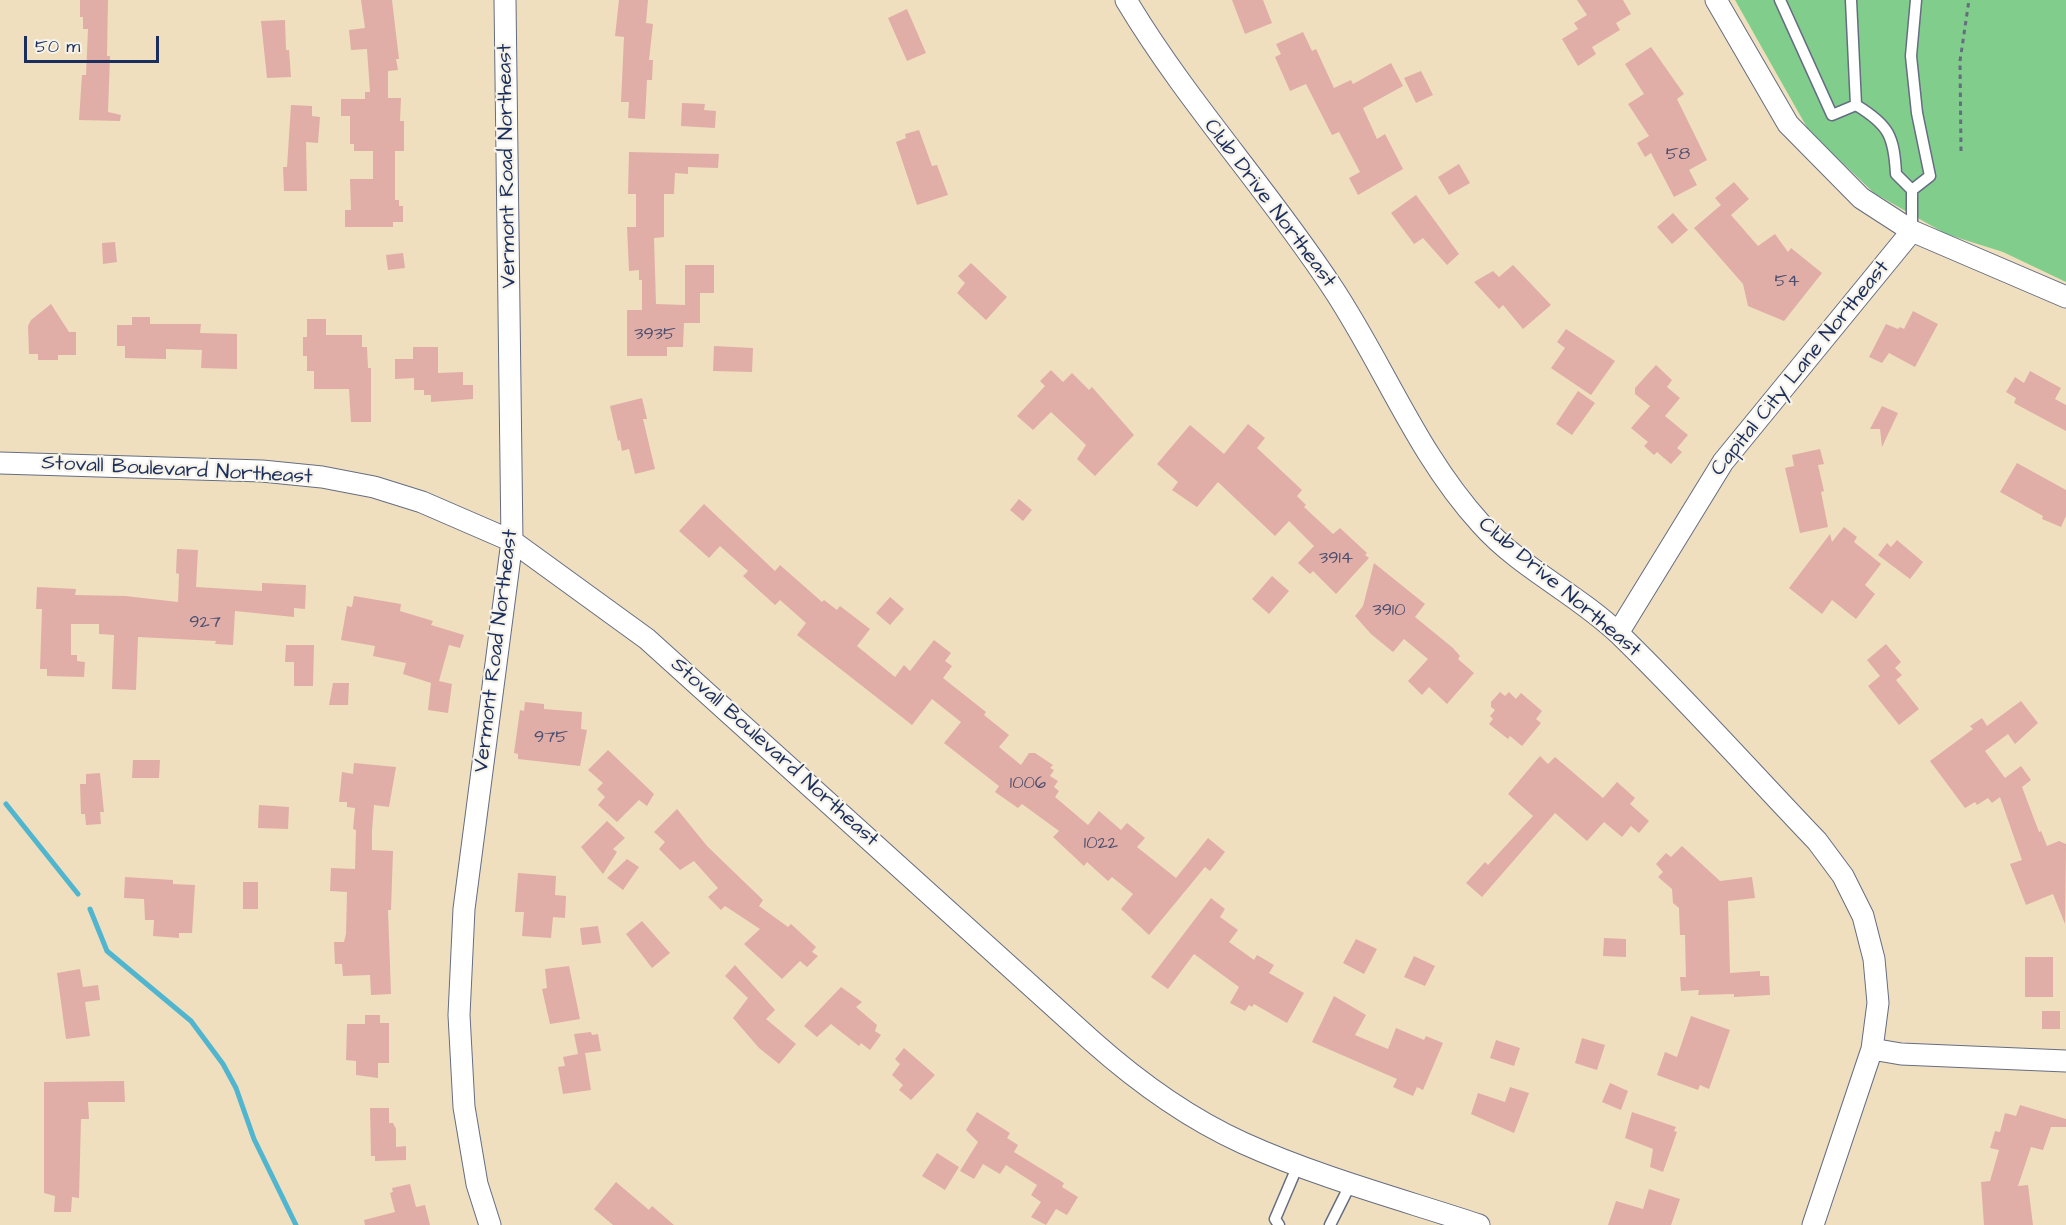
<!DOCTYPE html>
<style>
body{margin:0}
#map{position:relative;width:2066px;height:1225px;overflow:hidden;background:#efdfbf;font-family:"Architects Daughter",sans-serif}
canvas{display:block}
.scale{position:absolute;left:24px;top:36px;width:135px;height:27px;box-sizing:border-box;border:3px solid #1b2f5e;border-top:0;padding-left:8px;font-size:18px;line-height:21px;white-space:nowrap;color:#1b2f5e;-webkit-text-stroke:4px #f7f3e8;paint-order:stroke}
</style>
<div id="map">
<canvas width="2066" height="1225"></canvas>
<div class="scale">50 m</div>
</div>
<script>
const ctx = document.querySelector('canvas').getContext('2d');
ctx.lineJoin = 'round';
function fill(path, color) { ctx.fillStyle = color; ctx.fill(path, 'evenodd'); }
function trace(path, color, width, dash) { ctx.strokeStyle = color; ctx.lineWidth = width; ctx.lineCap = dash ? 'butt' : 'round'; ctx.setLineDash(dash || []); ctx.stroke(path); }
function write(font, color, halo, rows, align = 'center') {
  ctx.font = font + ' "Architects Daughter",sans-serif'; ctx.lineWidth = 4.5; ctx.setLineDash([]); ctx.textBaseline = 'middle'; ctx.strokeStyle = halo; ctx.fillStyle = color; for (const [text, x, y, turn = 0] of rows) {
    ctx.save(); ctx.translate(x, y); ctx.rotate((+turn || 0) * Math.PI / 180); ctx.textAlign = isNaN(turn) ? turn : align; if (halo) ctx.strokeText(text, 0, 0); ctx.fillText(text, 0, 0); ctx.restore();
  }
}
fill(new Path2D(`
 M1735,0h331v282l-63,-30 -57,-18 -72,-41 -65,-62z`), '#80cd8c');
trace(new Path2D(`
 M6,804l72,90
 M90,909l17,42 84,70 32,43 13,24 18,51 42,86`), '#50b5ce', 5);
fill(new Path2D(`
 M80,0h28l-1,56h3l-2,56 13,3 -1,6 -41,-1 3,-45h4l2,-46h-5v-12h-3z
 M361,0h31l7,59h-3l2,11 -10,1v27h13l-1,23h4v30h-9v49h4v6h4v16h-10v5h-48v-17h6l-1,-31h23v-28h-19v-7h-4v-28h-9v-17h24v-7h5l-3,-43 -16,1 -2,-20 16,-2z
 M619,0h29l-2,23 7,1 -4,36h4l-1,20h-5l-2,39 -17,-1 1,-16h-8l3,-65 -9,-1z
 M1232,0h31l9,23 -27,11z
 M1577,0h46l8,14 -15,9 4,7 -28,17 4,7 -18,12 -16,-27 16,-10 -4,-6 13,-8z
 M907,9l19,44 -19,8 -19,-43z
 M285,20l1,30h3l2,27 -24,1 -6,-57z
 M1303,32l9,19 4,-2 18,39 17,-8 2,4 38,-21 12,23 -40,22 14,31 8,-5 18,35 -45,26 -9,-17 11,-6 -21,-40 -7,3 -26,-51 -16,7 -15,-34 6,-3 -5,-10z
 M1651,47l33,47 -7,5 30,61 -18,10 8,15 -23,12 -23,-44 -6,4 -8,-14 12,-7 -21,-32 16,-10 -19,-30z
 M1421,71l12,24 -17,8 -12,-25z
 M682,103l23,1 -1,6 12,1 -1,17 -34,-2z
 M291,105l21,1v10l8,1 -2,26 -12,-1 1,49h-23l-1,-24h4z
 M919,130l13,36 5,-1 11,30 -31,10 -21,-63 10,-4 -1,-4z
 M629,152l90,2 -1,14 -30,-1v7l-13,-1 -1,21h-10v43l-10,1 2,66 29,1v-40h29v28h-14v30h-16l-1,24h-16v9h-40v-46h15v-30h-3v-10l-10,1 -2,-44h9v-33h-8z
 M1459,164l11,19 -21,12 -11,-18z
 M1734,182l15,17 -18,16 27,31 17,-12 13,18 3,-4 31,25 -38,48 -36,-15 -5,-22 -49,-56 27,-23 -6,-7z
 M1416,195l43,59 -12,11 -24,-27 -9,6 -23,-31z
 M1673,213l15,17 -16,14 -15,-17z
 M115,242l2,20 -14,2 -1,-21z
 M403,253l2,15 -17,2 -2,-15z
 M971,263l36,34 -21,23 -29,-27 8,-10 -7,-7z
 M1513,265l38,40 -28,24 -20,-24 -4,4 -25,-27 19,-11 6,6z
 M51,304l18,28h7v23h-18v5h-20v-6h-9l-1,-28 3,-6z
 M1913,311l25,13 -23,43 -26,-14 -7,10 -13,-6 17,-33 12,5 2,-2 4,2z
 M132,317h18v7h51l-1,9 37,1v35l-36,-1 1,-18 -36,-1v10l-41,-1v-12h-8v-21h15z
 M307,319h19v16h36v12h5l1,21h3v54h-20l-2,-33h-35v-18h-7v-15h-4v-19h4z
 M1566,329l49,32 -24,34 -40,-27 14,-20 -8,-6z
 M714,346l39,2 -1,24 -39,-1z
 M413,347h25v26l25,-1v13h10v14l-42,3v-7h-7v-5h-10v-12l-19,1v-20h18z
 M1656,365l16,15 -5,7 13,11 -15,18 23,19 -11,13 5,4 -11,12 -14,-12 -3,3 -10,-9 4,-4 -17,-14 19,-22 -15,-12v-6z
 M1051,370l12,12 9,-9 17,17 3,-3 42,48 -39,41 -18,-17 9,-14 -35,-33 -18,18 -16,-14 28,-30 -5,-5z
 M2030,371l31,17 -6,11 11,6v26l-52,-28 2,-5 -10,-6 9,-15 9,6z
 M1578,391l17,12 -23,32 -16,-11z
 M642,398l5,21h-4l12,50 -20,5 -6,-25 -7,2 -2,-11 -2,1 -8,-35z
 M1882,406l16,7 -16,34 -2,-18h-10z
 M1248,424l17,14 -8,10 45,42 -5,6 9,9 -2,2 29,27 7,-6 27,25 -2,2 4,3 -33,36 -23,-23 -3,3 -12,-11 16,-17 -25,-25 -14,15 -57,-54 -21,25 -25,-17 6,-8 -21,-18 33,-39 34,29z
 M1820,449l4,15 -6,1 6,26 -3,1 7,35 -28,6 -15,-65 9,-2 -2,-11z
 M2017,463l49,27v26l-5,11 -19,-8 1,-3 -43,-24z
 M1019,499l13,11 -9,11 -13,-11z
 M704,504l71,67 5,-6 42,37 2,-2 13,10 3,-4 30,23 -13,17 38,31 9,-12 6,6 24,-31 17,13 -6,8 7,5 -9,12 43,34 -2,3 25,20 -10,12 22,18 8,-12h6l18,12 -3,3 4,2 -4,6 8,5 -4,6 5,4 -4,6 33,28 11,-14 22,19 6,-7 18,15 -8,9 39,31 32,-40 17,14 -15,19 -5,-4 -56,68 -28,-26 12,-15 -21,-17 -4,4 -21,-19 -3,4 -31,-29 6,-6 -37,-27 -4,4 -23,-16 4,-6 -55,-43 17,-21 -29,-23 -20,26 -115,-90 9,-12 -26,-23 -5,5 -32,-29 5,-5 -28,-25 -11,12 -30,-27z
 M1844,527l13,10 -3,5 27,22 -16,21 10,9 -19,25 -24,-19 -10,14 -33,-26 41,-54 2,8z
 M1897,540l26,22 -13,17 -32,-24 9,-12 4,4z
 M177,549l21,1 -2,37 66,4v-8l44,2 -1,24 -11,-1v9l-59,-6 -2,34 -18,-1 1,-3 -78,-4 -2,53 -24,-1 2,-54 -15,-1v-10h-28v31h6v6l8,1 -1,15 -37,-1v-7h-7l2,-60h-6l1,-22 39,2 -1,6 50,1 53,6 1,-28 -3,-1z
 M1374,563l51,41 -10,13 38,31 7,8 -2,3 16,14 -27,31 -18,-17 -7,8 -14,-14 20,-22 -24,-20 -11,13 -22,-18 -16,-18 8,-10z
 M1272,576l17,15 -20,23 -17,-15z
 M354,596l47,8 -1,7 33,10 -2,4 33,10 -4,13 -11,-3 -10,36 13,3 -4,29 -20,-3 3,-27 -28,-9 3,-11 -33,-7 2,-10 -34,-6 6,-34 5,1z
 M890,597l14,12 -14,16 -14,-12z
 M1886,644l15,18 -6,6 7,7 -6,5 23,29 -20,16 -31,-39 12,-10 -13,-16z
 M286,645h28l-1,41h-19v-24h-9z
 M333,683h16l-1,22h-19z
 M1500,692l5,4 4,-4 7,7 5,-6 21,18 -6,8 5,4 -19,23 -12,-10 -2,3 -19,-15 4,-5 -3,-3 5,-6 -4,-3v-5z
 M2021,701l17,22 -23,21 -7,-10 -23,17 20,27 16,-12 10,14 -9,7 17,45 2,-1 6,15 12,-5 7,3 -1,80 -12,-30 -27,11 -16,-41 12,-4 -22,-63 -8,6 -4,-5 -11,7 -2,-3 -10,6 -35,-47 43,-32 -3,-3 12,-8 5,8z
 M525,702l19,2v5l38,3 -1,17 6,1 -7,36 -62,-7v-5l-4,-1 6,-43 4,1z
 M608,750l46,44 -7,12 -8,-6 -22,22 -19,-17 7,-8 -8,-8 6,-6 -15,-13z
 M1540,756l8,8 7,-7 48,41 14,-16 18,16 -5,6 19,17 -10,12 -8,-7 -9,11 -18,-15 -17,19 -32,-28 -73,84 -16,-14 19,-21 3,3 45,-49 -25,-22z
 M133,760h27l-1,18h-27z
 M354,763l42,4 -7,40 -15,-2 -2,26v19l21,1 -2,59h-3l3,84 -20,1 -1,-20 -27,1 -1,-12h-7l-1,-22h10l2,-8 1,-42 -17,-1 1,-23 24,1 1,-39 -3,-1 2,-21 -8,-1v-5h-8l3,-30 11,2z
 M100,773l4,39h-4l1,12 -15,1 -1,-11h-4l-1,-30h6v-10z
 M259,805l30,2 -1,22 -30,-1z
 M677,809l30,37 56,54 -4,6 29,21 3,-3 25,23 -4,5 6,4 -11,11 -7,-6 -18,18 -38,-35 16,-15 -35,-23 -4,4 -13,-13 10,-9 -24,-27 -14,9 -21,-21 6,-7 -11,-10z
 M607,821l18,17 -12,11 4,3 -14,22 -22,-27z
 M1682,846l38,35 32,-4 3,21 -27,3 2,72 30,-2v5h9l1,19 -36,2v-3l-36,1 1,-5 -18,1 -1,-14h6l-1,-42h-5l-1,-27 -6,-5 -1,-14 -14,-12 5,-5 -7,-8 10,-11 5,4z
 M627,859l12,8 -16,23 -16,-12z
 M518,873l38,3 -1,19 11,1 -1,22 -12,-1 -2,21 -29,-2 2,-24h-9z
 M125,877l48,3v4l22,1 -3,48h-13v5l-26,-2 1,-16h-9l-1,-21 -20,-1z
 M243,882h15v27h-15z
 M1211,898l14,11 -5,8 18,13 -9,12 25,18 3,-5 17,10 -5,8 35,20 -17,30 -33,-19 -2,3 -3,-2 -4,6 -15,-8 9,-16 -45,-33 -26,35 -17,-12z
 M642,921l28,32 -18,15 -26,-34z
 M598,926l3,17 -19,2 -2,-17z
 M1604,938l22,1v18l-23,-1z
 M1356,939l21,10 -13,25 -21,-11z
 M1414,956l21,10 -10,20 -21,-9z
 M2025,957h28v40h-28z
 M735,965l40,45 -9,9 30,25 -17,20 -20,-16 -26,-30 15,-20 -23,-22z
 M569,966l11,53 -30,5 -8,-35 5,-1 -2,-19z
 M80,969l3,18 15,-2 2,15 -15,2 5,34 -24,3 -9,-66z
 M841,987l21,15 -6,5 21,18 -2,6 6,4 -11,15 -9,-7 -2,3 -28,-22 -14,13 -13,-11z
 M1334,996l32,19 -11,20 33,14 8,-21 28,12 2,-4 17,7 -20,47 -6,-3 -4,9 -20,-9 4,-8 -85,-37z
 M2042,1011h18v18h-18z
 M365,1015h15v8h9v40h-11v15l-22,-3v-14l-10,-1 1,-36h18z
 M1691,1016l39,14 -21,59 -9,-4 -2,5 -41,-15 8,-23 12,5z
 M591,1032l1,3 6,-1 3,17 -16,2 6,37 -28,4 -5,-27 7,-1 -2,-9 15,-3 -4,-20z
 M1582,1038l23,7 -8,25 -22,-7z
 M1496,1040l24,8 -6,18 -24,-8z
 M904,1048l31,27 -24,25 -12,-10 4,-5 -11,-10 8,-11 -5,-5z
 M124,1081l1,21h-37l1,17h-8l-2,79 -7,-1 -1,15h-17l1,-16 -11,-3v-111z
 M1610,1083l18,8 -7,19 -19,-8z
 M1510,1087l19,6 -15,40 -43,-19 7,-21 27,9z
 M2020,1105l46,14v8h-15l-8,23 -12,-3 -13,39 10,-1 5,40h-49l-3,-43 9,-1 9,-31 -9,-2 5,-17 5,1 5,-19 11,3z
 M370,1108h19v15h4l3,6v18l10,-1v14l-31,1v-5h-4z
 M977,1112l33,21 -3,5 11,7 -4,7 50,31 -2,4 16,10 -11,18 -11,-6 -10,16 -15,-8 10,-15 -10,-7 6,-10 -31,-20 -6,9 -17,-10 -9,15 -14,-8 18,-29 -12,-12z
 M1632,1112l44,15 -2,4 3,1 -14,40 -13,-5 3,-18 -28,-11z
 M937,1153l22,14 -14,23 -23,-14z
 M616,1182l33,28 3,-4 22,19h-61l-19,-16z
 M410,1184l6,23 9,-2 5,20h-65l-1,-5 31,-8 -5,-19 3,-1 -1,-4z
 M1649,1189l31,10 -9,26h-63l8,-24 27,8z`), '#e0aea7');
const service = new Path2D(`
 M1780,0l52,115 24,-10
 M1851,0l5,105
 M1856,105c33,20 38,31 40,69l16,16v41
 M1912,190l18,-14 -13,-63 -6,-57 5,-56
 M1279,1225l-4,-6 23,-54
 M1330,1225l21,-42`);
const minor = new Path2D(`
 M1126,0c61,102 141,188 206,287 52,78 85,167 149,237 39,44 95,69 138,110 68,66 132,138 198,207l26,35 20,40 11,43 4,44 -6,46 -59,176
 M1716,0l72,124 73,74 51,33 154,66
 M0,463l262,8 60,6 52,10 48,15 90,39 135,98 445,402c45,40 96,77 151,102 75,34 157,56 236,82
 M1618,633l105,-171 189,-231
 M1872,1049l29,5 165,7
 M490,1225l-13,-41 -13,-77 -5,-92 5,-106 48,-368 -7,-541`);
trace(service, '#656d80', 13);
trace(minor, '#656d80', 23);
trace(new Path2D(`
 M1961,151l-1,-90 9,-61`), '#656d80', 3, [4.5, 4.5]);
trace(service, '#fff', 10);
trace(minor, '#fff', 21);
write('18px', '#4c4f70', null, [
 ["58",1678,155],
 ["54",1787,282],
 ["3935",655,335],
 ["3914",1336,559],
 ["3910",1389,611],
 ["927",205,623],
 ["975",551,738],
 ["1006",1028,784],
 ["1022",1101,844]
]);
write('21px', '#1b2f5e', '#f7f3e8', [
 ["Vermont Road Northeast",508,166,-91],
 ["Club Drive Northeast",1269,204,53],
 ["Capital City Lane Northeast",1801,369,-51],
 ["Stovall Boulevard Northeast",177,471,3],
 ["Club Drive Northeast",1559,588,40],
 ["Vermont Road Northeast",497,651,-83],
 ["Stovall Boulevard Northeast",774,753,42]
]);
</script>
